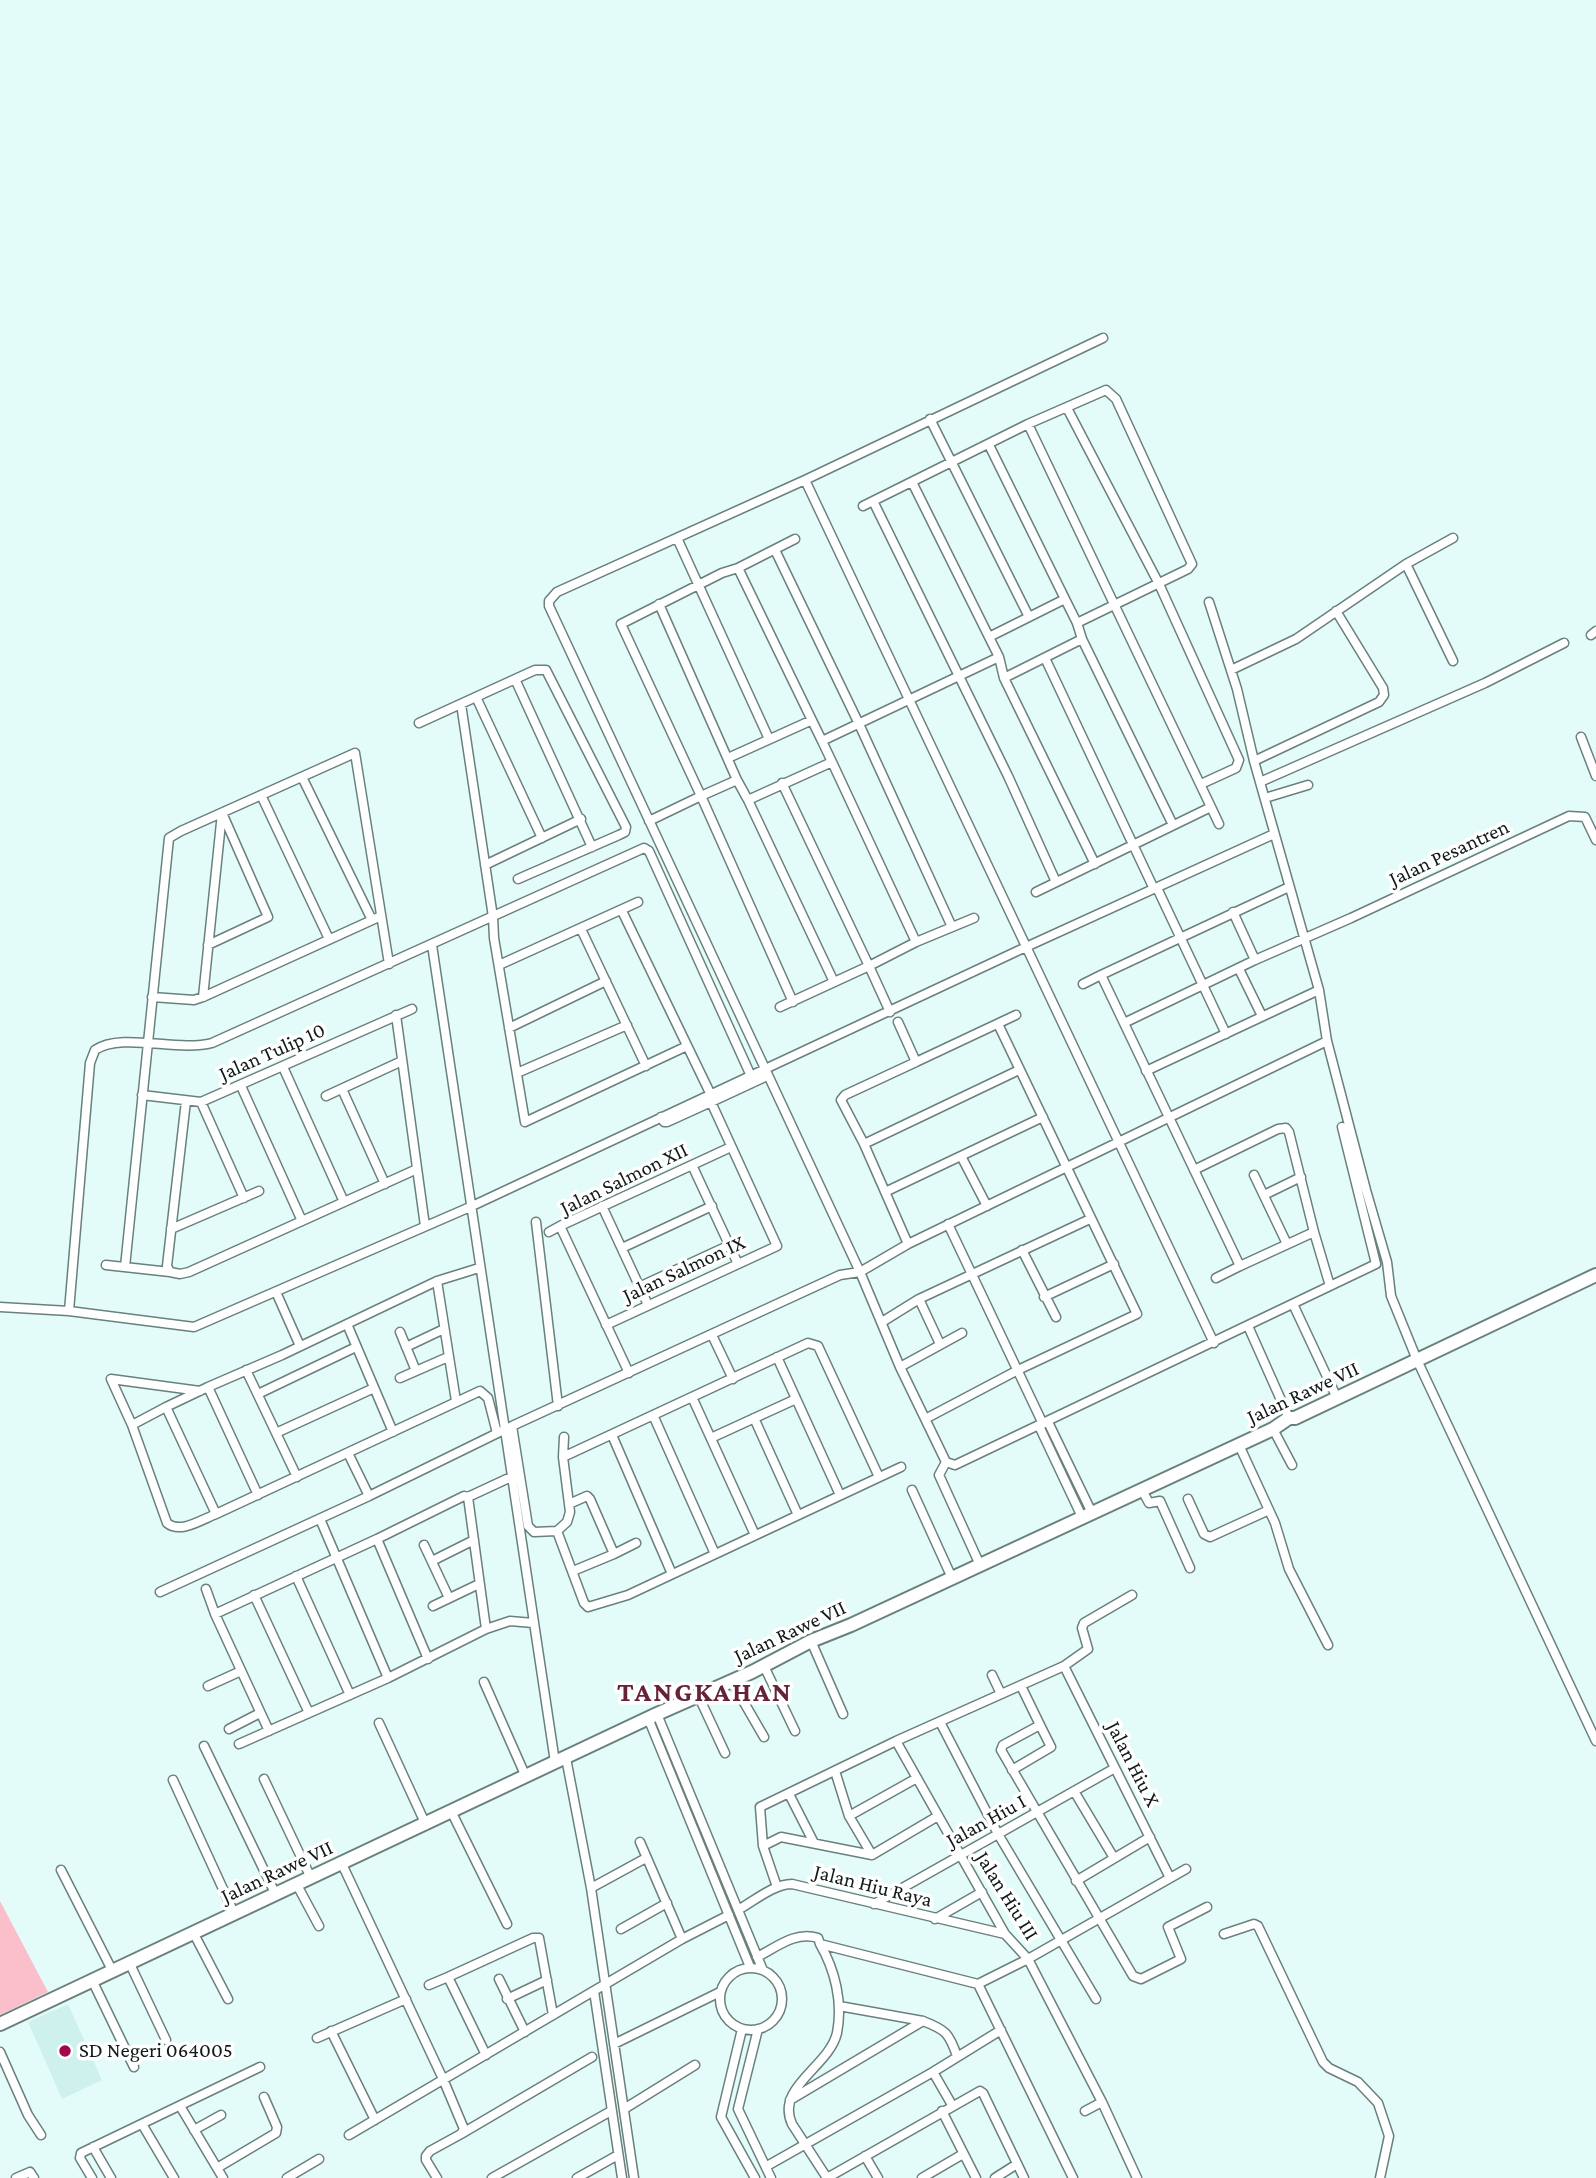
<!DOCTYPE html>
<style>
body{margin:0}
canvas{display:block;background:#e3fcf9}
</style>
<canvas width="1596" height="2178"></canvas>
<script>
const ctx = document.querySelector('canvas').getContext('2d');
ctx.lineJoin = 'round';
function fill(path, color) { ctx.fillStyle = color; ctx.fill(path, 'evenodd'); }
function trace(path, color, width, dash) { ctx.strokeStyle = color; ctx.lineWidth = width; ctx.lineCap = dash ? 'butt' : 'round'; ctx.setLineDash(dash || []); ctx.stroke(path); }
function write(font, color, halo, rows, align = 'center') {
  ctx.font = font + ' "Crimson Pro",serif'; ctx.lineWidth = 7; ctx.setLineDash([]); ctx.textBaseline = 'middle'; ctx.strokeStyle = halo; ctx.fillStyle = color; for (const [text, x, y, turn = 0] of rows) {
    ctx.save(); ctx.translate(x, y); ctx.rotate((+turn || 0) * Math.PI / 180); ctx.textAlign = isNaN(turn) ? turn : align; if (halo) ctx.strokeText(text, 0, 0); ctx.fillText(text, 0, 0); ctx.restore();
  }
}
fill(new Path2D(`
 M68,2004l34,76 -40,19 -34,-77z`), '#cef1ed');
fill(new Path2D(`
 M0,1901l48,91 -48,23z`), '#fbbfcb');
const minor = new Path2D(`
 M1103,338l-298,142 -248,112 -8,9v5l311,666 40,95 46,95 9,3 421,-201 -34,-137
 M1067,408l92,176 80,176 -3,8 -35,16
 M930,419l99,198 -40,20 10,20
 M1028,424l183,383 -175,85
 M989,445l76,154 -36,18
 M805,480l409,863
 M912,482l77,155
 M873,501l135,275 48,106
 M677,538l92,201
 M775,550l84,174 93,203
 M1406,564l47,97
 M738,568l57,-29
 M1065,599l12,24
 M1209,602l28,87 17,72 65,229 8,51 39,149 21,72 4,34 26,64 179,381
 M659,604l78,176 -36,16 92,206
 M1591,635l5,-4
 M1082,639l91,186
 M1045,658l109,231
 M1231,670l65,-31 110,-75 47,-26
 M1004,678l91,186
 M515,679l77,168
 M476,697l66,141
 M461,704l32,213 1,21 31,184 162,-76
 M419,723l116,-53h11l80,157 -1,5 -6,3 -101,44
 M1581,737l15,39
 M728,758l82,-37
 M1254,761l125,-59 5,-7 -1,-7 -47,-77
 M832,762l84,180
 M302,777l70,143
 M737,780l11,20
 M1260,782l225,-99 79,-40
 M782,783l87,183 47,-24 58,-24
 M261,795l68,144
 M1265,798l43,-13
 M1211,807l8,17
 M649,821l52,-25 -80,-172 101,-51 16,-5 84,173
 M485,865l96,-46
 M1157,888l69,146
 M622,911l89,184
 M1233,912l22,48
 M581,929l65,137
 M208,945l60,-28 -45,-102
 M432,945l123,817
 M499,965l139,-63
 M1239,969l23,47
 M834,982l-86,-182 84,-38 -10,-21 177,-84 5,21 78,-39 -5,-16 111,-54 4,-5 -76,-165 -10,-9 -78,34 -165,82
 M1083,984l18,-9
 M152,997l42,3 9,-3 178,-81
 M203,997l19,-184
 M780,1007l89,-41 21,46
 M396,1015l29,211
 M898,1022l18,40 -71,33 -4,5 23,44 44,100
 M1124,1023l131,-63 96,-42 218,-102 16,1 11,23
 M509,1028l97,-47
 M916,1062l100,-47
 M283,1067l61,135
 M1146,1071l173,-81
 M517,1073l110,-48
 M241,1086l61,135
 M342,1089l43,95
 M142,1095l59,7 211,-93
 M326,1096l76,-35
 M186,1101l-19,165 3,6 10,2 9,-2 228,-103
 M201,1102l43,96
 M711,1102l56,-26
 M864,1144l155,-74
 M961,1156l26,50
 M692,1165l46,99
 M1194,1170l84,-41 8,-1 3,4 25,100 -74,34 -139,-291 188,-88
 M1254,1175l33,69
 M885,1192l158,-75
 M1264,1195l37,-18
 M602,1206l46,99
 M536,1222l22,184
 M948,1224l95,200
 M171,1229l88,-38
 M549,1232l11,-6
 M1314,1232l16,54
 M622,1248l90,-42
 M1022,1250l34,67
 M106,1265l64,7
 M125,1267l44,-429 12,-7 174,-78 34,211
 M1216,1278l24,-12
 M437,1281l19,120
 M639,1287l91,-42
 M276,1292l24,54
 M1044,1297l70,-33
 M919,1299l21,45
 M1293,1304l44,94
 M0,1307l69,4 125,16 276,-120 556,-260 248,-113
 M69,1311l21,-248 5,-13c27,-18 82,2 117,-7l432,-195 5,3 102,225
 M882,1322l37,-23 171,-80
 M347,1324l46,108
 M606,1325l171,-79 -66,-144 -44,20h-3l-3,-5
 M1248,1326l41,92
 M400,1332l16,39
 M712,1335l21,44
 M406,1347l38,-18
 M777,1357l63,138
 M900,1367l62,-34
 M246,1370l51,107
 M629,1373l-69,-147 171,-79
 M400,1378l48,-21
 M208,1387l74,-32 155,-74 42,-13
 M258,1394l98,-47
 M692,1397l63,138
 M166,1407l-34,18 35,98c13,11 34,-3 49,-9l264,-123 8,7 9,35
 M653,1415l62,139
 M754,1418l44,97
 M927,1418l91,-48 119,-56 -139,-290
 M1048,1422l44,91
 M132,1425l-21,-46 89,12
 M512,1426l16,100 6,6 23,-1 27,72 4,4 40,-12 273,-128
 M1039,1426l43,91
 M1273,1429l19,36
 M276,1433l98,-45
 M612,1435l60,139
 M711,1438l85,-39
 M1239,1445l36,78 14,46 39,76
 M348,1453l21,43
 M563,1457l1,-20
 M946,1462l-7,13 41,90
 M912,1490l40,88
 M1142,1490l7,13 11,-2 30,67
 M468,1497l43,-20
 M1188,1499l16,35 6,3 59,-27
 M569,1504l18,-8 3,3 24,55 -41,17
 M216,1514l-50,-107 42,-20 50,108
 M320,1519l68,159
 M557,1531l10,-9 3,-10 -7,-55 245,-114 10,3 61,131
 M377,1539l51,120
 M424,1545l25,53
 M614,1554l22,-11
 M432,1561l42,-21
 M296,1576l54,119
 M206,1589l9,25 54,117
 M160,1592l209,-96 143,-70 328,-151 20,-3 48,-28 419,-203
 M254,1595l55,118
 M433,1606l46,-22
 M215,1614l162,-75 87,-43 4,1 18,132 -98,49 -149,66
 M486,1629l24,-8 23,2
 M811,1641l32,73
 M764,1666l31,65
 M1064,1666l106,212
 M992,1675l9,19
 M731,1680l33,57
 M484,1682l42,95
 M208,1686l33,-15
 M1021,1686l19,39 -37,20 -2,5 132,226 8,3 40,-20 -13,-32 39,-20
 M698,1695l27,58
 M657,1714l105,254
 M648,1718l102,249
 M940,1722l58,112 98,165
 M379,1723l47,102
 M229,1729l31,-16
 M896,1741l109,193 23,25 74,143 35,76
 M204,1746l72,149
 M566,1758l25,130 43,290
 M1012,1770l39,-23 -11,-22
 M835,1771l14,45 68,-38
 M264,1779l47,99
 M173,1780l61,133
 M1074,1791l40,67
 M789,1794l25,49
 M452,1813l55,111
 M849,1816l23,39
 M640,1842l42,97
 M763,1846l18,-9 91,18 66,-39
 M342,1864l101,215 21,50 -3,5 -31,17 -4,5v4l11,18
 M61,1870l51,100
 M1076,1881l74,-44
 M297,1885l22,41
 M777,1887l-14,-41 -3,-39 136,-66 168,-75 24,-17 -6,-21 2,-5 48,-28
 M591,1888l55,-30
 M874,1904l241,-136
 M738,1910c16,-9 36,-26 54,-26l213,50
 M935,1919l47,-27
 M621,1929l46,-26
 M193,1932l35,67
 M1224,1934l30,-10 4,2 65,136 6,6 29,14 20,21 11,33 -9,42
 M820,1944c15,26 23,58 17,89 -8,34 -62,54 -45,91l35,54
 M757,1957c20,-10 38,-26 61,-19l2,6 158,40
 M129,1962l37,78
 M720 1999a31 31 0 1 1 62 0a31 31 0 1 1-62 0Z
 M499,1979l26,53
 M92,1980l42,87
 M429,1985l19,-8
 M594,1991l28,187
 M507,1999l40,-19
 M839,2006l84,15c23,9 26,12 34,35
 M742,2029l-21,88 34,61
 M758,2029l-20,80 33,69
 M331,2031l44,89
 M317,2038l89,-39
 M614,2044l106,-52
 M0,2052l28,63 13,20
 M486,2055l-38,-78 85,-39h6l14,77
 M933,2072l19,33
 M790,2100l133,-79
 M180,2106l43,72
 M624,2109l71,-44
 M942,2111l34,67
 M1085,2111l17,-9
 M142,2124l32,54
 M194,2130l27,-15
 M461,2134l131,-77
 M349,2135l333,-196 47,-24
 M93,2147l18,31
 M865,2156l13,22
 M767,2166l166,-94 68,-42
 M217,2168l59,-35 1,-6 -13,-30
 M16,2178l14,-6 4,6
 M92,2178l-12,-20 1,-5 179,-86
 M287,2178l32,-19
 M492,2178l119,-67
 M577,2178l41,-23
 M827,2178l153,-87 3,2 41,85
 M922,2178l41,-24
 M995,2178l22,-14
 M1073,2178l-95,-194 50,-25 158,-90`);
const secondary = new Path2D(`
 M0,2024l657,-310 95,-42 59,-31 40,-16 422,-196 16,-11h6l301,-143`);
trace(minor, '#69807d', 11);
trace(secondary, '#69807d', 16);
trace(minor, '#fff', 8);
trace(secondary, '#fff', 12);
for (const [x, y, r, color] of [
 [65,2051,7,"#a2094a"]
]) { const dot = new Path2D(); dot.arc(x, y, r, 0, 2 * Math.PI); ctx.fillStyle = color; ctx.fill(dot); trace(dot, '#fff', 2.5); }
write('21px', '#101a18', '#fff', [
 ["Jalan Pesantren",1449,853,-25],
 ["Jalan Tulip 10",272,1052,-24],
 ["Jalan Salmon XII",624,1179,-26],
 ["Jalan Salmon IX",684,1269,-25],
 ["Jalan Rawe VII",1303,1393,-25],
 ["Jalan Rawe VII",790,1632,-25],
 ["Jalan Hiu X",1133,1764,63],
 ["Jalan Hiu I",986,1821,-29],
 ["Jalan Rawe VII",277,1872,-25],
 ["Jalan Hiu Raya",873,1886,14],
 ["Jalan Hiu III",1007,1896,58]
]);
write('21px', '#101a18', '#fff', [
 ["SD Negeri 064005",79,2051]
], 'left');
ctx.letterSpacing = '2px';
write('bold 28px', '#662236', '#fff', [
 ["TANGKAHAN",705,1692]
]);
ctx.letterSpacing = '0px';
</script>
